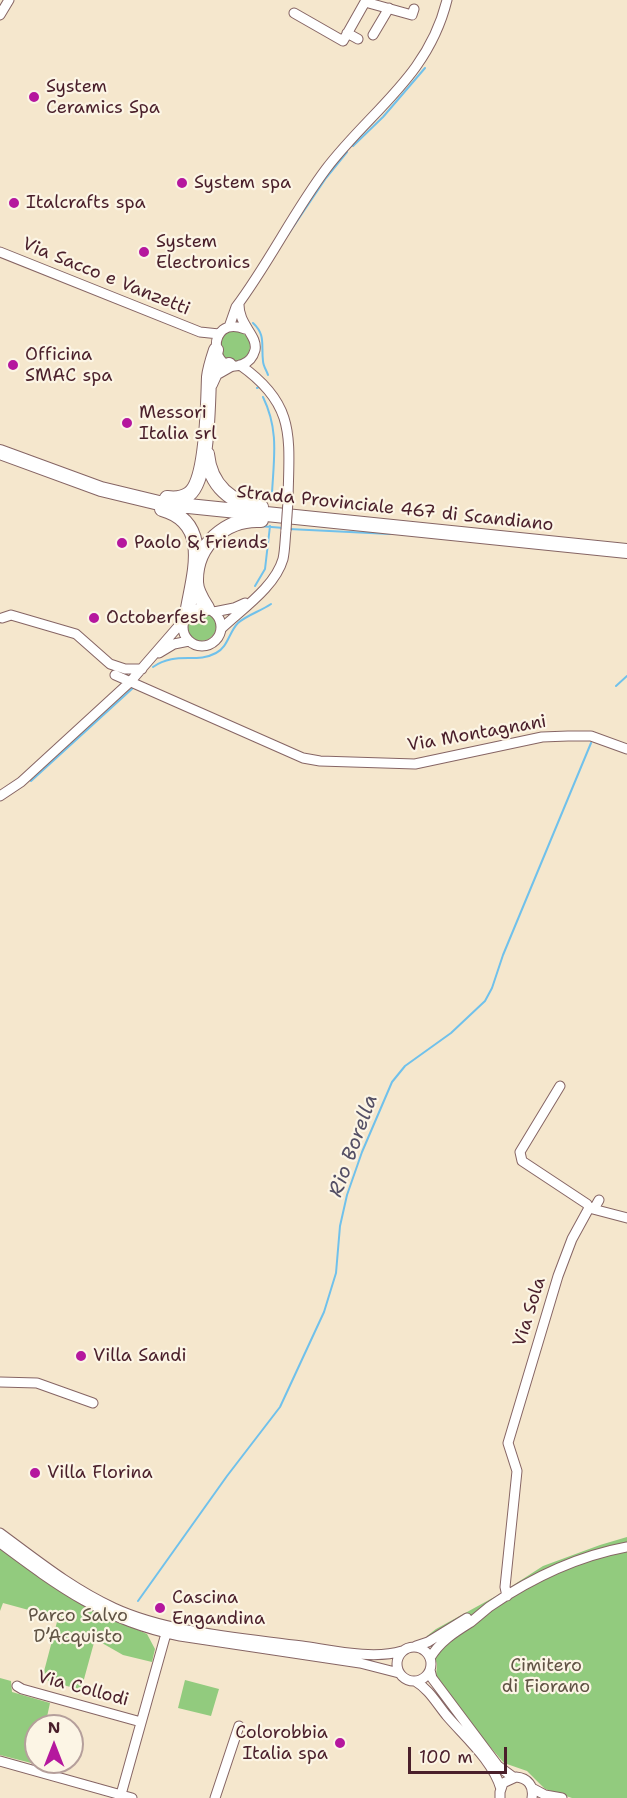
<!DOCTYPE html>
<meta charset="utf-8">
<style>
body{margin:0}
#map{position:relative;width:627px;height:1798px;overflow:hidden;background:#f5e7cd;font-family:"Shantell Sans",sans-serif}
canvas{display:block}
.north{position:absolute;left:24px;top:1714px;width:60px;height:60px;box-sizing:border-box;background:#fcf5e5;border:2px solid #b59f9b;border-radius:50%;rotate:0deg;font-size:16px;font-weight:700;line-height:24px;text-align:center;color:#4a1f2b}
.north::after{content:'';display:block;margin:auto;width:21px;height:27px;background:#b5179e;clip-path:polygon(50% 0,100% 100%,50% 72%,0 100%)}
.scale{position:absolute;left:408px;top:1747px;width:99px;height:27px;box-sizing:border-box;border:3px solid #4a1f2b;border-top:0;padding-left:8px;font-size:18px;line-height:21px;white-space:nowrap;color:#4a1f2b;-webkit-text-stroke:4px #fcf5e5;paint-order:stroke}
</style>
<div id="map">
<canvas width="627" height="1798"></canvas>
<div class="north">N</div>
<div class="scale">100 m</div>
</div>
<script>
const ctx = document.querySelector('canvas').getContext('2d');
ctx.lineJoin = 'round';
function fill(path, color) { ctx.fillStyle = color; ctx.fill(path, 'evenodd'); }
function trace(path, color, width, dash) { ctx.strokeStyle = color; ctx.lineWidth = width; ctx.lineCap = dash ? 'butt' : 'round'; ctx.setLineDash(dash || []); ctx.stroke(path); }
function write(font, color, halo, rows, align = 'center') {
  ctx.font = font + ' "Shantell Sans",sans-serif'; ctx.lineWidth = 4.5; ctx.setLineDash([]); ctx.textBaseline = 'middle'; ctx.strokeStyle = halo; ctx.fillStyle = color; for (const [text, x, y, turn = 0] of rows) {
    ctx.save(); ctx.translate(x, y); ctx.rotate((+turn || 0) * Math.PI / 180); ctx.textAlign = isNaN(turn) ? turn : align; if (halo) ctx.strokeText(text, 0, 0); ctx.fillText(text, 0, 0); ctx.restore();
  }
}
fill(new Path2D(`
 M220 346a15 15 0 1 1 30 0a15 15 0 1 1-30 0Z
 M186 626a15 15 0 1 1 30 0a15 15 0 1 1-30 0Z
 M627,1537v261h-55l-27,-9 -18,-18 -23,-8 -24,-28 -44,-59 1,-12 -10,-28 9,-7 62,-34 45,-29 57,-21z
 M0,1547l77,55 70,32 8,15 -3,13 -29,-7 -28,-16 -14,51 -39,-11 16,-61 -55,-15 -3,8z
 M0,1678l11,3 1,11 38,11 -5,23h-9l-1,38 -35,-9z
 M185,1680l34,9 -8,27 -33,-8z`), '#92cb7e');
trace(new Path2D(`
 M353,146l30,-29 42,-49
 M287,236l39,-58 21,-26
 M253,323c13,12 8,22 10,38 0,5 4,10 5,14
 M257,388l2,-1
 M263,397c16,33 11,60 9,96
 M259,526l25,2
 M289,529l101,5
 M255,586l10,-17 5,-43
 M153,667c23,-16 43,-3 63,-14 12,-6 13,-21 22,-30 9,-8 23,-12 33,-19
 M616,686l11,-10
 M31,781l103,-94
 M138,1601l89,-125 53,-69 44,-95 12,-39 4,-47 7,-31 15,-43 30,-70 13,-16 46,-33 34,-32 7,-13 11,-33 88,-212`), '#70c1eb', 2);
const minor = new Path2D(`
 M294,13l49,28 22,-39 47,13 2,-6
 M0,15l9,-15
 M347,33l11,6
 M373,35l16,-27
 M0,252l200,80 19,2
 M239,303c-1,22 19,32 16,47 -2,7 -6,12 -12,14 -34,15 -38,-51 2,-35
 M229,327l7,-20c33,-44 57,-94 90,-138 45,-59 102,-92 121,-169
 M240,365c57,40 49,73 48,136
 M183 627a19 19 0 1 1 38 0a19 19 0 1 1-38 0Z
 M214,612l20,-4 11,-5
 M2,618l9,-3 65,19 34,30 15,5h17
 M221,629c21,-20 54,-42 62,-70 2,-9 2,-20 3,-29
 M159,653l15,-9 15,-3
 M115,675l188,83 17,3 95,3 127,-27 26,-1h23l36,13
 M0,796l21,-14 109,-100 53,-61
 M599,1200l-4,7 -6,1 38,10
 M0,1382l37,1 56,20
 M0,1533c38,28 71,55 114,75 54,25 129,30 188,38 29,4 71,14 100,5
 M0,1543c59,44 105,78 180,93l180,27 39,10
 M507,1596l-2,-9 12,-116 -9,-28 50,-167 14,-37 17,-31 -2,-4 -65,-43 -2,-9 40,-66
 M416,1646l12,-4 39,-24
 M397 1664a17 17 0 1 1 34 0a17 17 0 1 1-34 0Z
 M430,1658c10,-17 25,-26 41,-36 6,-5 12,-10 18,-15 41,-28 89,-51 138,-60
 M430,1670l2,8 66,88 15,11
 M415,1681c14,8 22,23 32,35 18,21 46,45 54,73
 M17,1686l5,3 119,33
 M0,1761l132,37
 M532,1788l13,7 17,3
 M120,1798l47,-168
 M215,1798l24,-72
 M500,1798v-6l3,-9 13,-6c12,1 18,9 16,21`);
const highway = new Path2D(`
 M210,384l5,-11 14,-8
 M0,452l101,37 58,14 468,48
 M207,454c3,31 24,50 54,53
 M167,498c8,1 15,1 22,-4 19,-14 19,-93 20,-117 1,-9 4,-18 7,-27
 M162,509c51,14 31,67 25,105
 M207,608c-5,-8 -11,-17 -11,-26 -1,-37 30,-64 65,-62`);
trace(minor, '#866564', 11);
trace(highway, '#866564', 16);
trace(minor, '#fff', 9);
trace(highway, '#fff', 14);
const minorBridge = new Path2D(`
 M286,530l2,-29`);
trace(minorBridge, '#866564', 11, []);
trace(minorBridge, '#fff', 9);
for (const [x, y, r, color] of [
 [34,97,6,"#b5179e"],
 [182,183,6,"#b5179e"],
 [14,203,6,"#b5179e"],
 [144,252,6,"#b5179e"],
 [13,365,6,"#b5179e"],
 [127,423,6,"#b5179e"],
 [122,543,6,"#b5179e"],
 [94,618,6,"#b5179e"],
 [81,1356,6,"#b5179e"],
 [35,1473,6,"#b5179e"],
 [160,1608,6,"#b5179e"],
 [340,1743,6,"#b5179e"]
]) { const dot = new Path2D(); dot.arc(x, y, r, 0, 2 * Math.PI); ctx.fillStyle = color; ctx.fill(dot); trace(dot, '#fcf5e5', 2); }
write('18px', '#4a1f2b', '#fcf5e5', [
 ["System",46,87],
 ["Ceramics Spa",46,108],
 ["System spa",194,183],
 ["Italcrafts spa",26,203],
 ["System",156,242],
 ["Electronics",156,263],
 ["Officina",25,355],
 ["SMAC spa",25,376],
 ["Messori",139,413],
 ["Italia srl",139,434],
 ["Paolo & Friends",134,543],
 ["Octoberfest",106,618],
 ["Villa Sandi",93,1356],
 ["Villa Florina",47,1473],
 ["Cascina",172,1598],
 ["Engandina",172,1619],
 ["Colorobbia",328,1733,"right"],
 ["Italia spa",328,1754,"right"]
], 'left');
write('18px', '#4a1f2b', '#fcf5e5', [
 ["Via Sacco e Vanzetti",106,277,22],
 ["Strada Provinciale 467 di Scandiano",395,509,6],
 ["Via Montagnani",477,734,-10],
 ["Via Sola",530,1312,-73],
 ["Via Collodi",83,1689,15]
]);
write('18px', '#605344', '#fcf5e5', [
 ["Parco Salvo",78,1616],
 ["D’Acquisto",78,1637],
 ["Cimitero",546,1666],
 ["di Fiorano",546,1687]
]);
write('italic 20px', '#555065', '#fcf5e5', [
 ["Rio Borella",354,1146,-70]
]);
</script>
